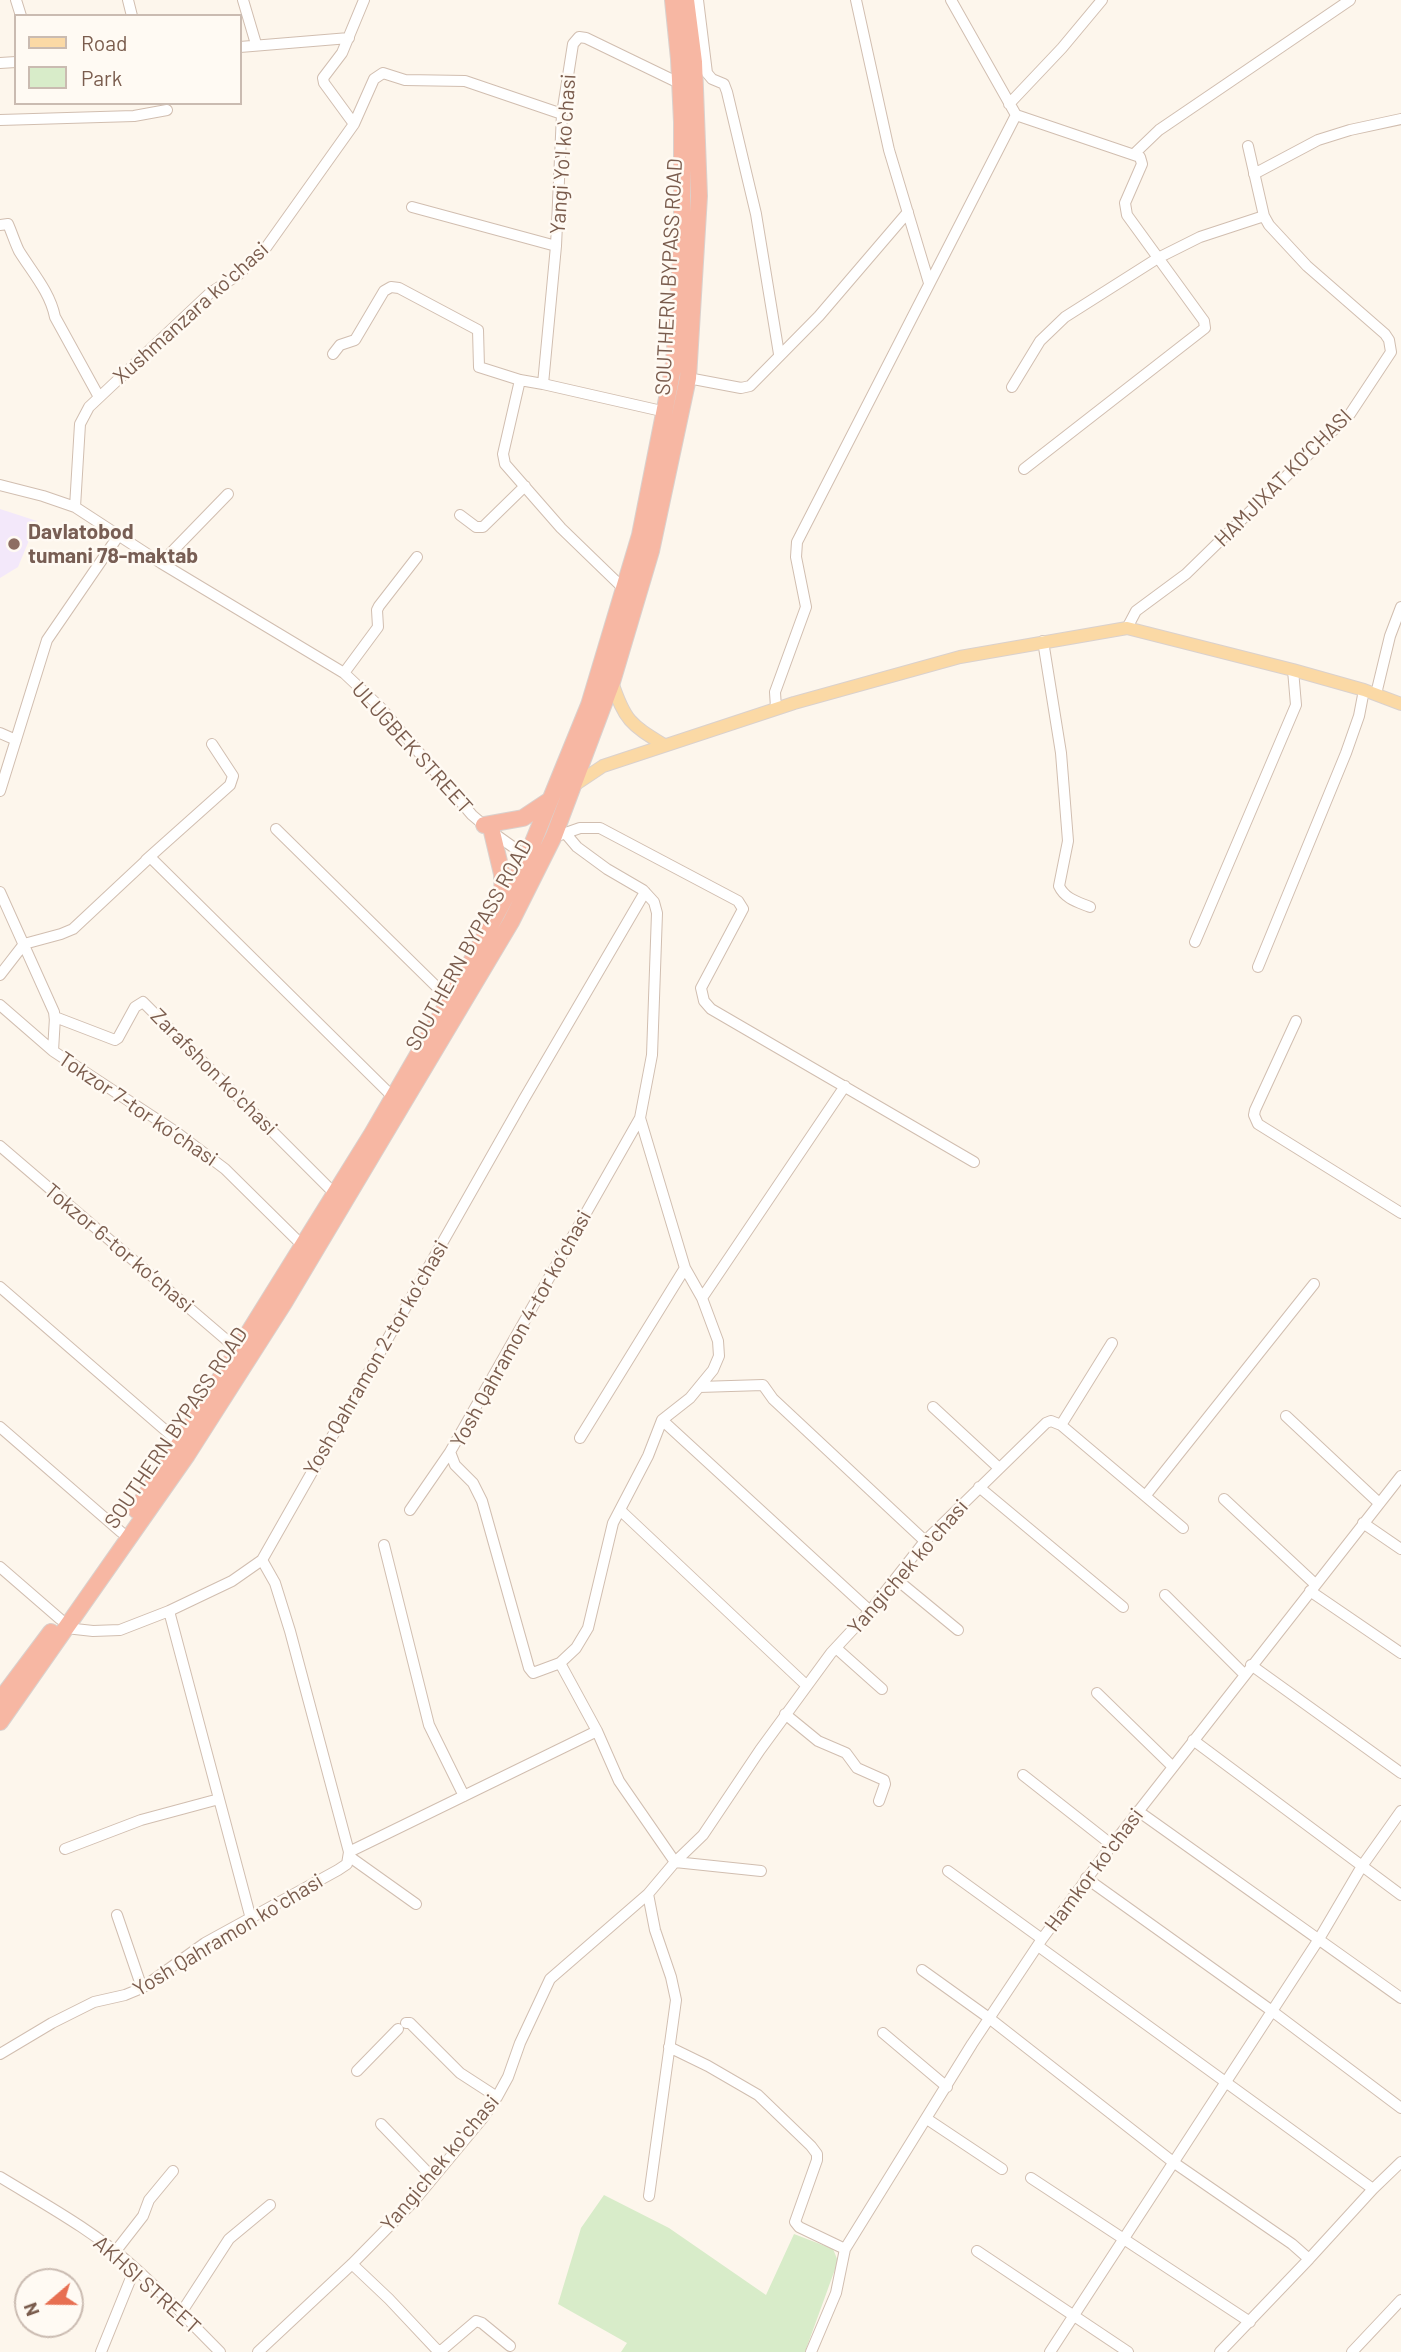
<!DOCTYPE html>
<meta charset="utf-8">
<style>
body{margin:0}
#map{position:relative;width:1401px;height:2352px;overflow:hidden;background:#fdf6ec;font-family:Barlow,sans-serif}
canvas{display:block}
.legend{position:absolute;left:14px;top:14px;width:228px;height:91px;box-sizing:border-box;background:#fffaf3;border:2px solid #cabbb1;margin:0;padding:9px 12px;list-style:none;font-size:21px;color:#7a5c4d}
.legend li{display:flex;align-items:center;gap:14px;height:35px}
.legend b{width:35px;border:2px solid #cabbb1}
.north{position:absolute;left:14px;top:2268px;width:70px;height:70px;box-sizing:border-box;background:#fffaf3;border:2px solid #cabbb1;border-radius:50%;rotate:250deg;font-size:19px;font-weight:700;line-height:28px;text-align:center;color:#7a5c4d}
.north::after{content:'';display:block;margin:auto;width:24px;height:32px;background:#e76f51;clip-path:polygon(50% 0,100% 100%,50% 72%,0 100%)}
</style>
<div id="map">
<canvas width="1401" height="2352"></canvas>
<ul class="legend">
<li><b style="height:9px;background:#fbd9a5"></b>Road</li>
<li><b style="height:19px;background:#d8ecc9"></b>Park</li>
</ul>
<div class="north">N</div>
</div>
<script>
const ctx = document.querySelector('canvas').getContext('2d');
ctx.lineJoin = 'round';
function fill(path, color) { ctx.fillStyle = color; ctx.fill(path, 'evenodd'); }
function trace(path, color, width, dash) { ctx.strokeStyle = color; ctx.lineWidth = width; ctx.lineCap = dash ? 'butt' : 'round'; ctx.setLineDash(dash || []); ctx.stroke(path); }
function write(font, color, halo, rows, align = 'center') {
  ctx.font = font + ' Barlow,sans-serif'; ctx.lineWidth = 5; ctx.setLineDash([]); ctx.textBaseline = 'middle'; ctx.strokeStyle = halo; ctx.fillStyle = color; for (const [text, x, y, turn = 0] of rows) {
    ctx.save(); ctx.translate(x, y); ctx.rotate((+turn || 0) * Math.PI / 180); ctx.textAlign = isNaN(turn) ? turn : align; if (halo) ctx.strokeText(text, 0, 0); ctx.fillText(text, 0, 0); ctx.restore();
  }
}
fill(new Path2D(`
 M0,509l37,12 -19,46 -18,11z`), '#f3e8fa');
fill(new Path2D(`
 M604,2195l65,33 97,67 28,-61 39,15 5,12 -33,91h-184l6,-9 -69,-39 23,-76z`), '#d8ecc9');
const minor = new Path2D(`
 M16,0l5,16
 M128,0l4,16
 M243,0l13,44
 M698,0l9,73 5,6 12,5 3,8 29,122 23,140
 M856,0l33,150 40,133
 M240,47l109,-9
 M0,63l16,-1
 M1009,104l53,-56 40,-48
 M1016,115l124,42 2,7 -17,39 2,12 77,106 1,7 -181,141
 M0,120l134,-4 33,-6
 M354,124l-30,-41 -1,-5 19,-25 22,-53
 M1134,154l25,-24 191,-130
 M1254,174l64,-34 32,-10 51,-11
 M412,207l144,39
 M0,225l8,-1c4,9 7,19 11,27 13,21 31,41 36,66l44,80
 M333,354l7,-9 15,-5 29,-49 7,-4 8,1 79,42 1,37 41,13 23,4
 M688,378l53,10 9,-2 69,-70 89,-104
 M520,380l-17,74 2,10 56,64 62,60
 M1012,387l28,-46 25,-24 93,-59 42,-21 64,-21
 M666,412l-123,-28 13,-138 6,-132 11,-70 6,-7 7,1 93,45
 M0,485l43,11 32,11 86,56 183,110 37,35 91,107 20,17 35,25
 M75,507l5,-83 9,-17 121,-114 28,-18 27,-26 89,-125 20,-45 9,-6 22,7 60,1 97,33
 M460,515l16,12h7l42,-41
 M161,563l67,-69
 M1127,628l9,-17 50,-37 164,-160 41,-62 -2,-12 -4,-6 -78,-68 -38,-41 -5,-9 -16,-70
 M1043,641l18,112 7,88 -9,45c6,13 19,16 31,21
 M344,673l34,-46 -1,-17 2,-4 38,-49
 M1376,694l14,-58 11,-29
 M776,708l-1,-16 31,-85 -10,-50 1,-15 219,-427 -65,-115
 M0,733l16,7
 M0,791l47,-151 72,-105
 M276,829l172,169
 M566,834l11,13 30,22 36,21 11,12 3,11 -5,142 -12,63 45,150 17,30 16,43 1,15 -6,14 -23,28 -28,22 -14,36 -35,67 -25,105 -12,20 -16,15 -27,10 -4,-5 -47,-167 -9,-18 -18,-18 -5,-13 190,-334
 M560,835l20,-7h20l138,73 5,8 -42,79 3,13 7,8 263,153
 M146,860l84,-75 3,-9 -21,-32
 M0,892l54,120 1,9
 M1195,942l101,-237 -3,-35
 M1258,967l88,-214 13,-37 5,-26
 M0,975l24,-31 37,-10 12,-5 77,-72 242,239
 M0,1005l53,46 123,81 49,37 77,76
 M1296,1021l-41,89 -1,5 4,9 143,89
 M53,1051l2,-34 60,23 3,-2 17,-31 8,-5 191,191
 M0,1146l237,203
 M0,1287l180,156
 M702,1298l143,-212
 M699,1387l64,-2 10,14 152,142
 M933,1407l66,61
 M1286,1416l93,87
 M662,1420l208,191
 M1061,1425l51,-82
 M0,1427l121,105
 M580,1438l105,-170
 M979,1487l144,120
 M1146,1495l168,-211
 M1224,1499l91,85
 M410,1510l40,-58
 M620,1510l186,175
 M1363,1523l38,26
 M384,1545l45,180 35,71
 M0,1567l60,52
 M896,1579l62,51
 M1310,1591l91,62
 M1165,1595l79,79
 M169,1611l82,308
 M66,1628l27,3 27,-1 49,-19 63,-30 30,-21
 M836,1648l46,41
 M560,1663l37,68 22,50 56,81 86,9
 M1251,1665l150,108
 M1097,1693l76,74
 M785,1714l33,27 28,12 11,15 27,12 1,4 -6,17
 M1193,1740l208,155
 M1023,1775l89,70
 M1138,1811l263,187
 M65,1849l76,-29 78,-21
 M349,1852l-59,-221 -15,-48 -13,-23 262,-461 121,-207
 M350,1857l66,47
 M948,1871l94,68
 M1086,1878l186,133 129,97
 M648,1894l7,36 16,47 5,23 -27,196
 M117,1915l25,73
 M1038,1946l335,243
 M922,1970l67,48 184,144 119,82 17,15 -89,93
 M406,2023h4l50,50 37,24
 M883,2033l64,54
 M669,2047l39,19 50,29 53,51 6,8v6l-22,62 4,5 46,22
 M0,2054l52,-31 42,-21 31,-7 17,-7 63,-45 133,-73 9,-6 2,-12 248,-121
 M357,2071l41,-42
 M927,2119l75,50
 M381,2124l52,54
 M0,2177c46,28 94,54 135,91 29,26 57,56 85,84
 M1031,2178l219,144
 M977,2251l151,101
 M115,2252l28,-36 6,-16 24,-29
 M1309,2259l64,-70 28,-27
 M352,2264l37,35 48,51h5l34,-29 6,2 28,23
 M181,2313l48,-74 41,-34
 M101,2352l34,-84
 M258,2352l94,-88 62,-63 68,-82 15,-22 11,-20 12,-34 30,-64 98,-85 27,-32 28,-27 57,-85 71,-97 39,-42 55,-70 121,-118 5,-2 10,4 122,103
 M811,2352l25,-59 9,-44 127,-205 70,-105 70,-94 289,-369
 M1050,2352l269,-413 43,-73 39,-55
 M1352,2352l49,-52`);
const major = new Path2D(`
 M612,682c13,39 18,42 52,63
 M573,786l30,-20 191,-63 166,-46 167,-29 166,42 71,20 37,14`);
const highway = new Path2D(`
 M484,825l39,-7 27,-18
 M492,832l10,42 1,28
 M136,1510l44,-67 192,-309 92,-159 63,-118 62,-152 51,-170 34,-172 8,-121v-120l-3,-63 -6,-59
 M0,1700l51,-68
 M0,1722l187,-267 97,-152 227,-381 43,-86 58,-154 39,-131 37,-173 11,-182 -5,-134 -8,-62`);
trace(minor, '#d1beb0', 12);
trace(major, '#dad1cd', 14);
trace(highway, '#dad1cd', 18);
trace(minor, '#fff', 10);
trace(major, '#fbd9a5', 12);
trace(highway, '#f7b7a3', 16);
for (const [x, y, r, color] of [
 [14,544,7,"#8d6e63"]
]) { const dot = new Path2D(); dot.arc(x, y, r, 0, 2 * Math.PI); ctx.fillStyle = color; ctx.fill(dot); trace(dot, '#fffaf3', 2.5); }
write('21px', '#7a5c4d', '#fffaf3', [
 ["Yangi Yoʻl koʻchasi",563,154,-86],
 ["SOUTHERN BYPASS ROAD",669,277,-87],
 ["Xushmanzara koʻchasi",191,313,-42],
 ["HAMJIXAT KO’CHASI",1283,478,-45],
 ["ULUGBEK STREET",412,748,48],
 ["SOUTHERN BYPASS ROAD",469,945,-61],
 ["Zarafshon koʻchasi",214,1072,45],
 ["Tokzor 7-tor koʼchasi",138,1109,34],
 ["Tokzor 6-tor koʼchasi",119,1248,40],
 ["Yosh Qahramon 4-tor koʼchasi",521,1329,-61],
 ["Yosh Qahramon 2-tor koʼchasi",376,1358,-60],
 ["SOUTHERN BYPASS ROAD",176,1428,-56],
 ["Yangichek koʻchasi",908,1567,-49],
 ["Hamkor koʻchasi",1094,1870,-53],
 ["Yosh Qahramon koʻchasi",228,1935,-31],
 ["Yangichek koʻchasi",440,2163,-50],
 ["AKHSI STREET",147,2285,42]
]);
write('bold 21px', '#785e54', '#fffaf3', [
 ["Davlatobod",28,532],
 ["tumani 78-maktab",28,556]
], 'left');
</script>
